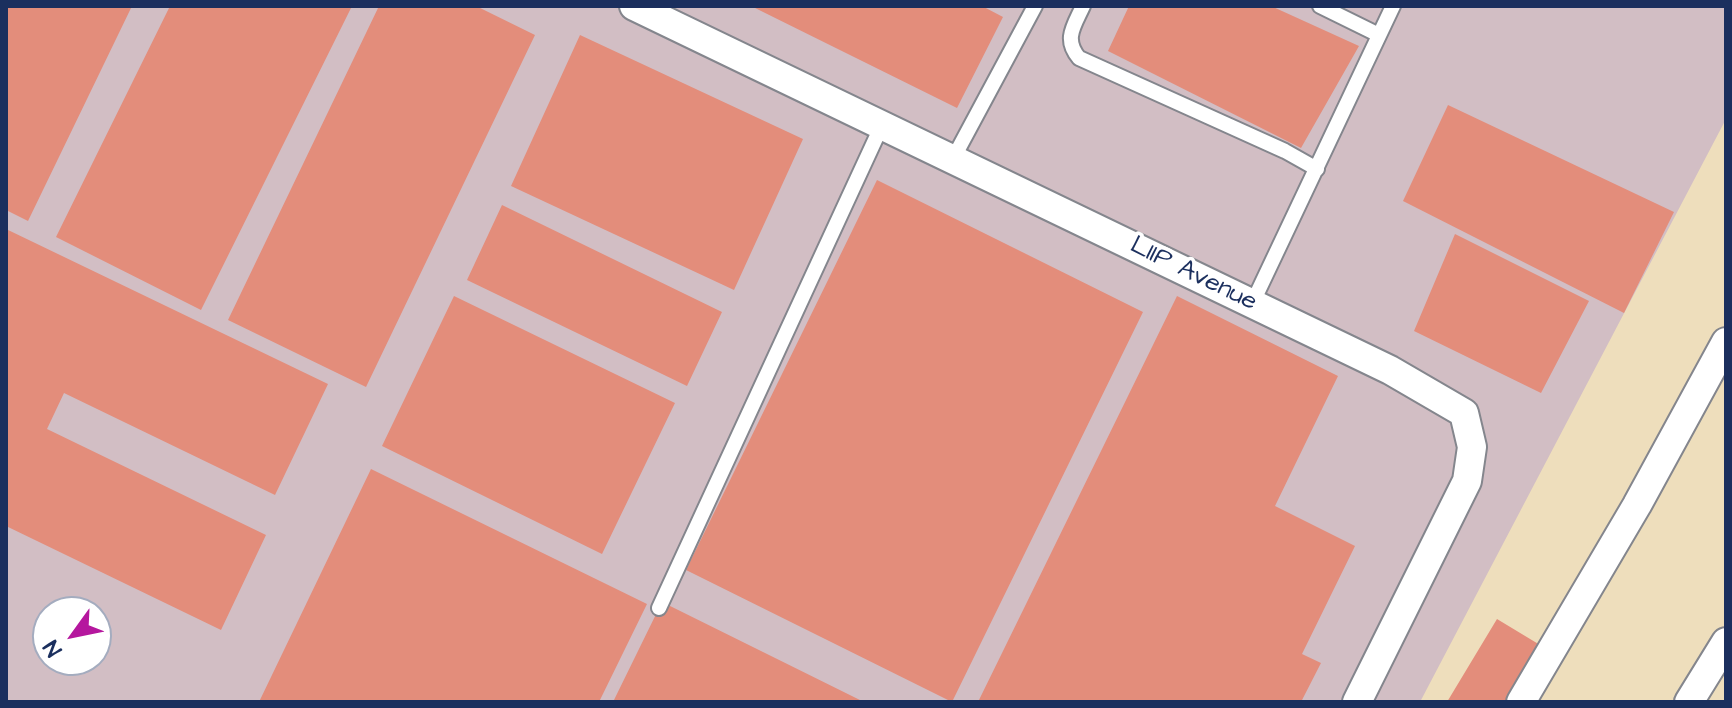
<!DOCTYPE html>
<style>
body{margin:0}
#map{position:relative;width:1732px;height:708px;overflow:hidden;background:#eedebc;font-family:"Architects Daughter",sans-serif}
canvas{display:block}
.frame{position:absolute;inset:0;border:8px solid #1b2f5e;pointer-events:none}
.north{position:absolute;left:32px;top:596px;width:80px;height:80px;box-sizing:border-box;background:#fff;border:2px solid #a4acbf;border-radius:50%;rotate:237deg;font-size:22px;font-weight:700;line-height:32px;text-align:center;color:#1b2f5e}
.north::after{content:'';display:block;margin:auto;width:28px;height:36px;background:#b5179e;clip-path:polygon(50% 0,100% 100%,50% 72%,0 100%)}
</style>
<div id="map">
<canvas width="1732" height="708"></canvas>
<div class="frame"></div>
<div class="north">N</div>
</div>
<script>
const ctx = document.querySelector('canvas').getContext('2d');
ctx.lineJoin = 'round';
function fill(path, color) { ctx.fillStyle = color; ctx.fill(path, 'evenodd'); }
function trace(path, color, width, dash) { ctx.strokeStyle = color; ctx.lineWidth = width; ctx.lineCap = dash ? 'butt' : 'round'; ctx.setLineDash(dash || []); ctx.stroke(path); }
function write(font, color, halo, rows, align = 'center') {
  ctx.font = font + ' "Architects Daughter",sans-serif'; ctx.lineWidth = 7; ctx.setLineDash([]); ctx.textBaseline = 'middle'; ctx.strokeStyle = halo; ctx.fillStyle = color; for (const [text, x, y, turn = 0] of rows) {
    ctx.save(); ctx.translate(x, y); ctx.rotate((+turn || 0) * Math.PI / 180); ctx.textAlign = isNaN(turn) ? turn : align; if (halo) ctx.strokeText(text, 0, 0); ctx.fillText(text, 0, 0); ctx.restore();
  }
}
fill(new Path2D(`
 M6,6h1720v113l-306,583h-1414zM48,612h48v48h-48z`), '#d2bec4');
fill(new Path2D(`
 M6,6h126l-104,215 -22,-11z
 M170,6h182l-151,304 -145,-73z
 M379,6h97l59,29 -169,352 -138,-67z
 M751,6h231l21,11 -46,91z
 M1129,6h142l88,40 -58,102 -193,-97z
 M580,35l223,104 -69,151 -223,-104z
 M1448,105l226,107 -50,101 -221,-112z
 M877,180l266,132 -191,390 -266,-132z
 M502,205l220,107 -35,74 -220,-106z
 M6,229l322,155 -53,111 -211,-102 -17,36 219,106 -45,95 -215,-104z
 M1455,234l134,67 -48,92 -127,-62z
 M454,296l221,107 -73,151 -220,-108z
 M1177,296l161,80 -63,130 80,40 -53,108 19,9 -20,39h-323z
 M371,469l276,135 -48,98h-340z
 M662,602l202,100h-251z
 M1497,619l48,29 -32,54h-66z`), '#e38d7b');
const service = new Path2D(`
 M1083,6c-9,20 -20,33 -4,52l206,93 32,18
 M1320,6l59,29
 M954,157l81,-151
 M1252,304l141,-298
 M659,608l223,-483`);
const minor = new Path2D(`
 M634,6l756,364 74,43 8,34 -5,34 -110,221
 M1521,702l116,-197 89,-163
 M1689,702l37,-60`);
trace(service, '#84868d', 18);
trace(minor, '#84868d', 32);
trace(service, '#fff', 14);
trace(minor, '#fff', 28);
write('26px', '#1b2f5e', '#fff', [
 ["LIIP Avenue",1193,275,26]
]);
</script>
